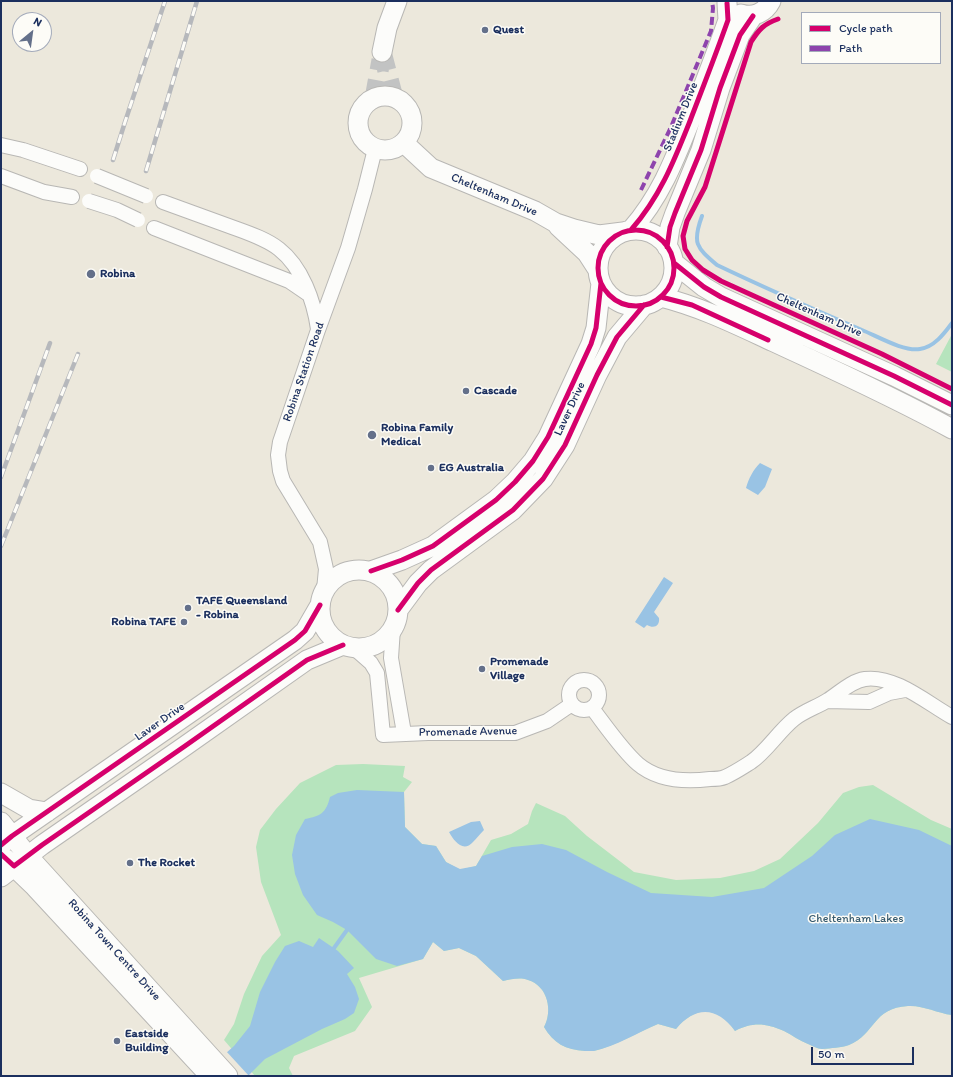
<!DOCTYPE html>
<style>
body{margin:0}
#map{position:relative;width:953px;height:1077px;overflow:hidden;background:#ece8dc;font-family:Itim,sans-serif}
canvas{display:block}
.frame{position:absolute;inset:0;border:2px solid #1b2f5e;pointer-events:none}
.legend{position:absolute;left:801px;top:12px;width:140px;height:52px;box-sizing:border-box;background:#fdfcf7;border:1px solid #a3aaba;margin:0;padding:5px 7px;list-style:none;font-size:12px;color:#1b2f5e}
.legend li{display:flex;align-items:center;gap:8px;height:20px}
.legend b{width:20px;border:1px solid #a3aaba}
.north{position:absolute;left:12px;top:12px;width:40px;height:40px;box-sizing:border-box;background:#fdfcf7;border:1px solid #a3aaba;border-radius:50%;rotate:29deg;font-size:11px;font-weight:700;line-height:16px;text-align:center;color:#1b2f5e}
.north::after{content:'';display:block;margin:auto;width:14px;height:18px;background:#64708a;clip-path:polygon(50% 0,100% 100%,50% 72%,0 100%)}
.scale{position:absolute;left:811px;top:1047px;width:103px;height:18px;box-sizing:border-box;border:2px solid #1b2f5e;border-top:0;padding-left:5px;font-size:12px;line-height:14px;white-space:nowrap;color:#1b2f5e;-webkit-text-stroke:3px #fdfcf7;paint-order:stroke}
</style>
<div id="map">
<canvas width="953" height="1077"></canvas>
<div class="frame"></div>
<ul class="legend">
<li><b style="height:5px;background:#d6006c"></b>Cycle path</li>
<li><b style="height:5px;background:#8e44ad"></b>Path</li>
</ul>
<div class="north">N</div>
<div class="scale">50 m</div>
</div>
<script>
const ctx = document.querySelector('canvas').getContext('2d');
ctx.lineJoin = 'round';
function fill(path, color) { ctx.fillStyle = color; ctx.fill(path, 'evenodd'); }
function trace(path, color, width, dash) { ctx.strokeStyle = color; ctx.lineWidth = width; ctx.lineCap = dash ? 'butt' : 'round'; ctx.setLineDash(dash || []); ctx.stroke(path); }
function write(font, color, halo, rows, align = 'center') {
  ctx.font = font + ' Itim,sans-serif'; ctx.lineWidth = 3; ctx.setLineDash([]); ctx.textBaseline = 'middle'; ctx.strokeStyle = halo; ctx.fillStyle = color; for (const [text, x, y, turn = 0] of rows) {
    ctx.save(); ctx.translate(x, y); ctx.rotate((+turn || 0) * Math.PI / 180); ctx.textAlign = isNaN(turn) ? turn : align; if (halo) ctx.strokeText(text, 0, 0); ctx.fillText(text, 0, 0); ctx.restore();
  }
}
fill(new Path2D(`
 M952,334v38l-16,-8z
 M363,764l42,2 -2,11 9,5 -8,10 1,35 17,17 14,2 10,16 14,8 16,-4 15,-26 20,-6 17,-10 4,-13 4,-8 29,13 22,20 47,36 42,8 44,-2 34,-7 26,-12 38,-36 25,-30 16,-6 14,-2 58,35 21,9v186c-15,-2 -29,-10 -44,-9 -36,2 -32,28 -59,39 -8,3 -18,3 -27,4 -4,0 -9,-3 -14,-5 -8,-3 -16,-9 -24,-13 -19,-8 -31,-9 -49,0 -18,-26 -40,-25 -59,-2l-18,-5c-20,8 -43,22 -64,27 -3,0 -6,0 -9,0 -19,-1 -32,-8 -41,-24 9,-16 4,-41 -16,-47 -8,-3 -16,-1 -25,1l-27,-25 -17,-8 -15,3 -11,-9 -10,17 -64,19 13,29 -17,24 -61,25 -5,12 4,8h-38l-31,-36 10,-16 10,-30 18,-38 19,-21 -20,-53 -5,-35 4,-17 16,-21 24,-26 36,-18z`), '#b6e4bd');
fill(new Path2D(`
 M760,463l12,6 -7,18 -7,8 -12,-7c3,-10 7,-18 14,-25z
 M664,577l9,6 -19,29 5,6c1,8 -5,11 -12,7l-3,3 -9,-6z
 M357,790l47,2 1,35 17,17 14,2 10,16 14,7 16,-3 6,-10 30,-9 30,-3 24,6 41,22 44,21 61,4 52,-9 48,-32 23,-21 35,-16 49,11 33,16v169c-15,-2 -29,-10 -44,-9 -36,2 -32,28 -59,39 -8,3 -18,3 -27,4 -4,0 -9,-3 -14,-5 -8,-3 -16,-9 -24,-13 -19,-8 -31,-9 -49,0 -18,-25 -40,-25 -59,-2l-18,-5c-21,9 -42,22 -64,27 -3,0 -6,0 -9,0 -19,-1 -32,-8 -41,-24 9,-16 4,-41 -16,-47 -8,-3 -16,-1 -25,1l-27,-25 -17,-8 -15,3 -11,-9 -10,17 -26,7 -21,-7 -29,-29 -14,-8 -16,-7 -14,-20 -8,-21 -3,-19 4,-20 9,-16c16,-3 21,-6 25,-22l8,-4z
 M480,821l4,9c-4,4 -7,8 -11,12 -10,11 -19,-1 -24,-10l22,-10z
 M319,938l19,13 16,17 -7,6 8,13 4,12 -5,14 -9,6 -23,10 -57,30 -17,17h-48l34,-30 16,-20 10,-34 15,-30 10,-16 14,-5 14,6z`), '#99c3e4');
fill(new Path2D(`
 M226,1051l23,25h-51v-2z`), '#ece8dc');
trace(new Path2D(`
 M702,216c-10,27 -6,31 15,49 48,23 96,44 145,65 15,6 42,22 58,19 14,-2 24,-15 32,-26
 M334,948l13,-18`), '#99c3e4', 4);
trace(new Path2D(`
 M382,52l12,46
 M374,99l7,-39`), '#c2c3c3', 19, [19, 10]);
const street = new Path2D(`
 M1,145l22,5 57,19
 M1,176l43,16 28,5
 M163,202c22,8 44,16 66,24 16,6 36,12 50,23 23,18 35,52 39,80
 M154,228l135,53 19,13
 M324,590l2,-21 -6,-27 -37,-61 -3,-10 -2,-16 2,-13 38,-112 30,-82 17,-59 10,-40
 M393,628l-2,30 13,75
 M354,648l17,15 6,10 6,62 45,-2h87l32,-12 25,-17
 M569 695a15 15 0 1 1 30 0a15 15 0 1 1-30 0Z
 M827,701l42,1 20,-9 16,-3
 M592,708c13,17 30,42 46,56 20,17 48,18 72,15 5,0 10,0 15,-2 9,-4 18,-10 26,-15 15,-10 28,-31 43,-43 10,-8 23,-12 34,-19 11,-7 23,-19 37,-21 30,-4 62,24 87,38`);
const secondary = new Path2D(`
 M741,14c12,4 24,-1 30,-13
 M382,52l5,-24 10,-27
 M358 123a27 27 0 1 1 54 0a27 27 0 1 1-54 0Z
 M404,143l27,25 104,43 21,12 18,6 25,6 24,-3
 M558,226l29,27 11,17
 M631,230c29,-33 43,-69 59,-109 13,-34 26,-67 38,-101l-1,-17
 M598 268a38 38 0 1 1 76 0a38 38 0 1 1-76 0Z
 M667,247l3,-20 5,-14 26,-63 19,-62 20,-53 13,-19
 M674,263l30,24 17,10 173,79 58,29
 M661,297c40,10 76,28 113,45 60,28 120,55 178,87
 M320 609a39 39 0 1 1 78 0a39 39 0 1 1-78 0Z
 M371,571l31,-11 31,-14 63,-46 19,-18 18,-21 15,-24 43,-93 5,-16 5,-45
 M398,610l20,-27 13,-13 82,-60 30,-31 22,-34 32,-70 20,-38 27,-32
 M1,793l28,16 18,3
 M1,822l27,34 200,220
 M1,845l11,-9 283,-196 10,-9 15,-26
 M5,858l30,29 175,189
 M1,877l41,-32 143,-99 122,-86 36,-15`);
trace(street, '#b8b7b4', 16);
trace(secondary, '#b8b7b4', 21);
trace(street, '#fcfcfa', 14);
trace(secondary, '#fcfcfa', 19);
const rail = new Path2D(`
 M113,160l12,-38 40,-121
 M146,171l51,-170
 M1,477l49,-134
 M1,546l77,-192`);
trace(rail, '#b6b8bc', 4.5);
trace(rail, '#fdfcf7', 3, [9]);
const streetBridge = new Path2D(`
 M97,176l49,20
 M89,201l28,9 21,10`);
trace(streetBridge, '#b8b7b4', 16, []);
trace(streetBridge, '#fcfcfa', 14);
trace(new Path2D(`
 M641,190l30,-63 40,-96 2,-23 -1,-7`), '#8e44ad', 4, [8, 4]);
trace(new Path2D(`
 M778,19c-14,5 -19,10 -27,23l-46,145 -18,34 -4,15 2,13 7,11 11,10 18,11 161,73 70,35
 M631,230c29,-33 43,-69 59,-109 13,-34 26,-67 38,-101l-1,-17
 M598 268a38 38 0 1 1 76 0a38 38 0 1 1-76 0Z
 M667,247l3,-20 5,-14 26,-63 19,-62 20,-53 13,-19
 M674,263l30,24 17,10 173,79 58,29
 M661,297l31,8 76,35
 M371,571l31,-11 31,-14 63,-46 19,-18 18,-21 15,-24 43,-93 5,-16 5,-45
 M398,610l20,-27 13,-13 82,-60 30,-31 22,-34 32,-70 20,-38 27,-32
 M1,845l11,-9 283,-196 10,-9 15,-26
 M1,854l13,12 28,-21 143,-99 122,-86 36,-15`), '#d6006c', 5);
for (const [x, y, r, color] of [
 [485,30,4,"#64708a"],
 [91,274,5,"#64708a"],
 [466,391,4,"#64708a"],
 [372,435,5,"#64708a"],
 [431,468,4,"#64708a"],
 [188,608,4,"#64708a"],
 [184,622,4,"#64708a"],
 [482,669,4,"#64708a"],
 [130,863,4,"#64708a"],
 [117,1041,4,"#64708a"]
]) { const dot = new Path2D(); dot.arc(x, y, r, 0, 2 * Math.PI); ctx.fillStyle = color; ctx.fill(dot); trace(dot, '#fdfcf7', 1.5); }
write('bold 12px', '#1b2f5e', '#fdfcf7', [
 ["Quest",493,30],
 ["Robina",100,274],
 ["Cascade",474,391],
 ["Robina Family",381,428],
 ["Medical",381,442],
 ["EG Australia",439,468],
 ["TAFE Queensland",196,601],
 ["- Robina",196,615],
 ["Robina TAFE",176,622,"right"],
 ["Promenade",490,662],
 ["Village",490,676],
 ["The Rocket",138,863],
 ["Eastside",125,1034],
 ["Building",125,1048]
], 'left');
write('12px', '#1b2f5e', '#fdfcf7', [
 ["Stadium Drive",681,117,-68],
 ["Cheltenham Drive",494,195,23],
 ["Cheltenham Drive",819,315,24],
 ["Robina Station Road",304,372,-71],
 ["Laver Drive",570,409,-65],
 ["Laver Drive",160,722,-35],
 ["Promenade Avenue",468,732,-1],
 ["Robina Town Centre Drive",114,950,48]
]);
write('12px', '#375b6f', '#fdfcf7', [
 ["Cheltenham Lakes",856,919]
]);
</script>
